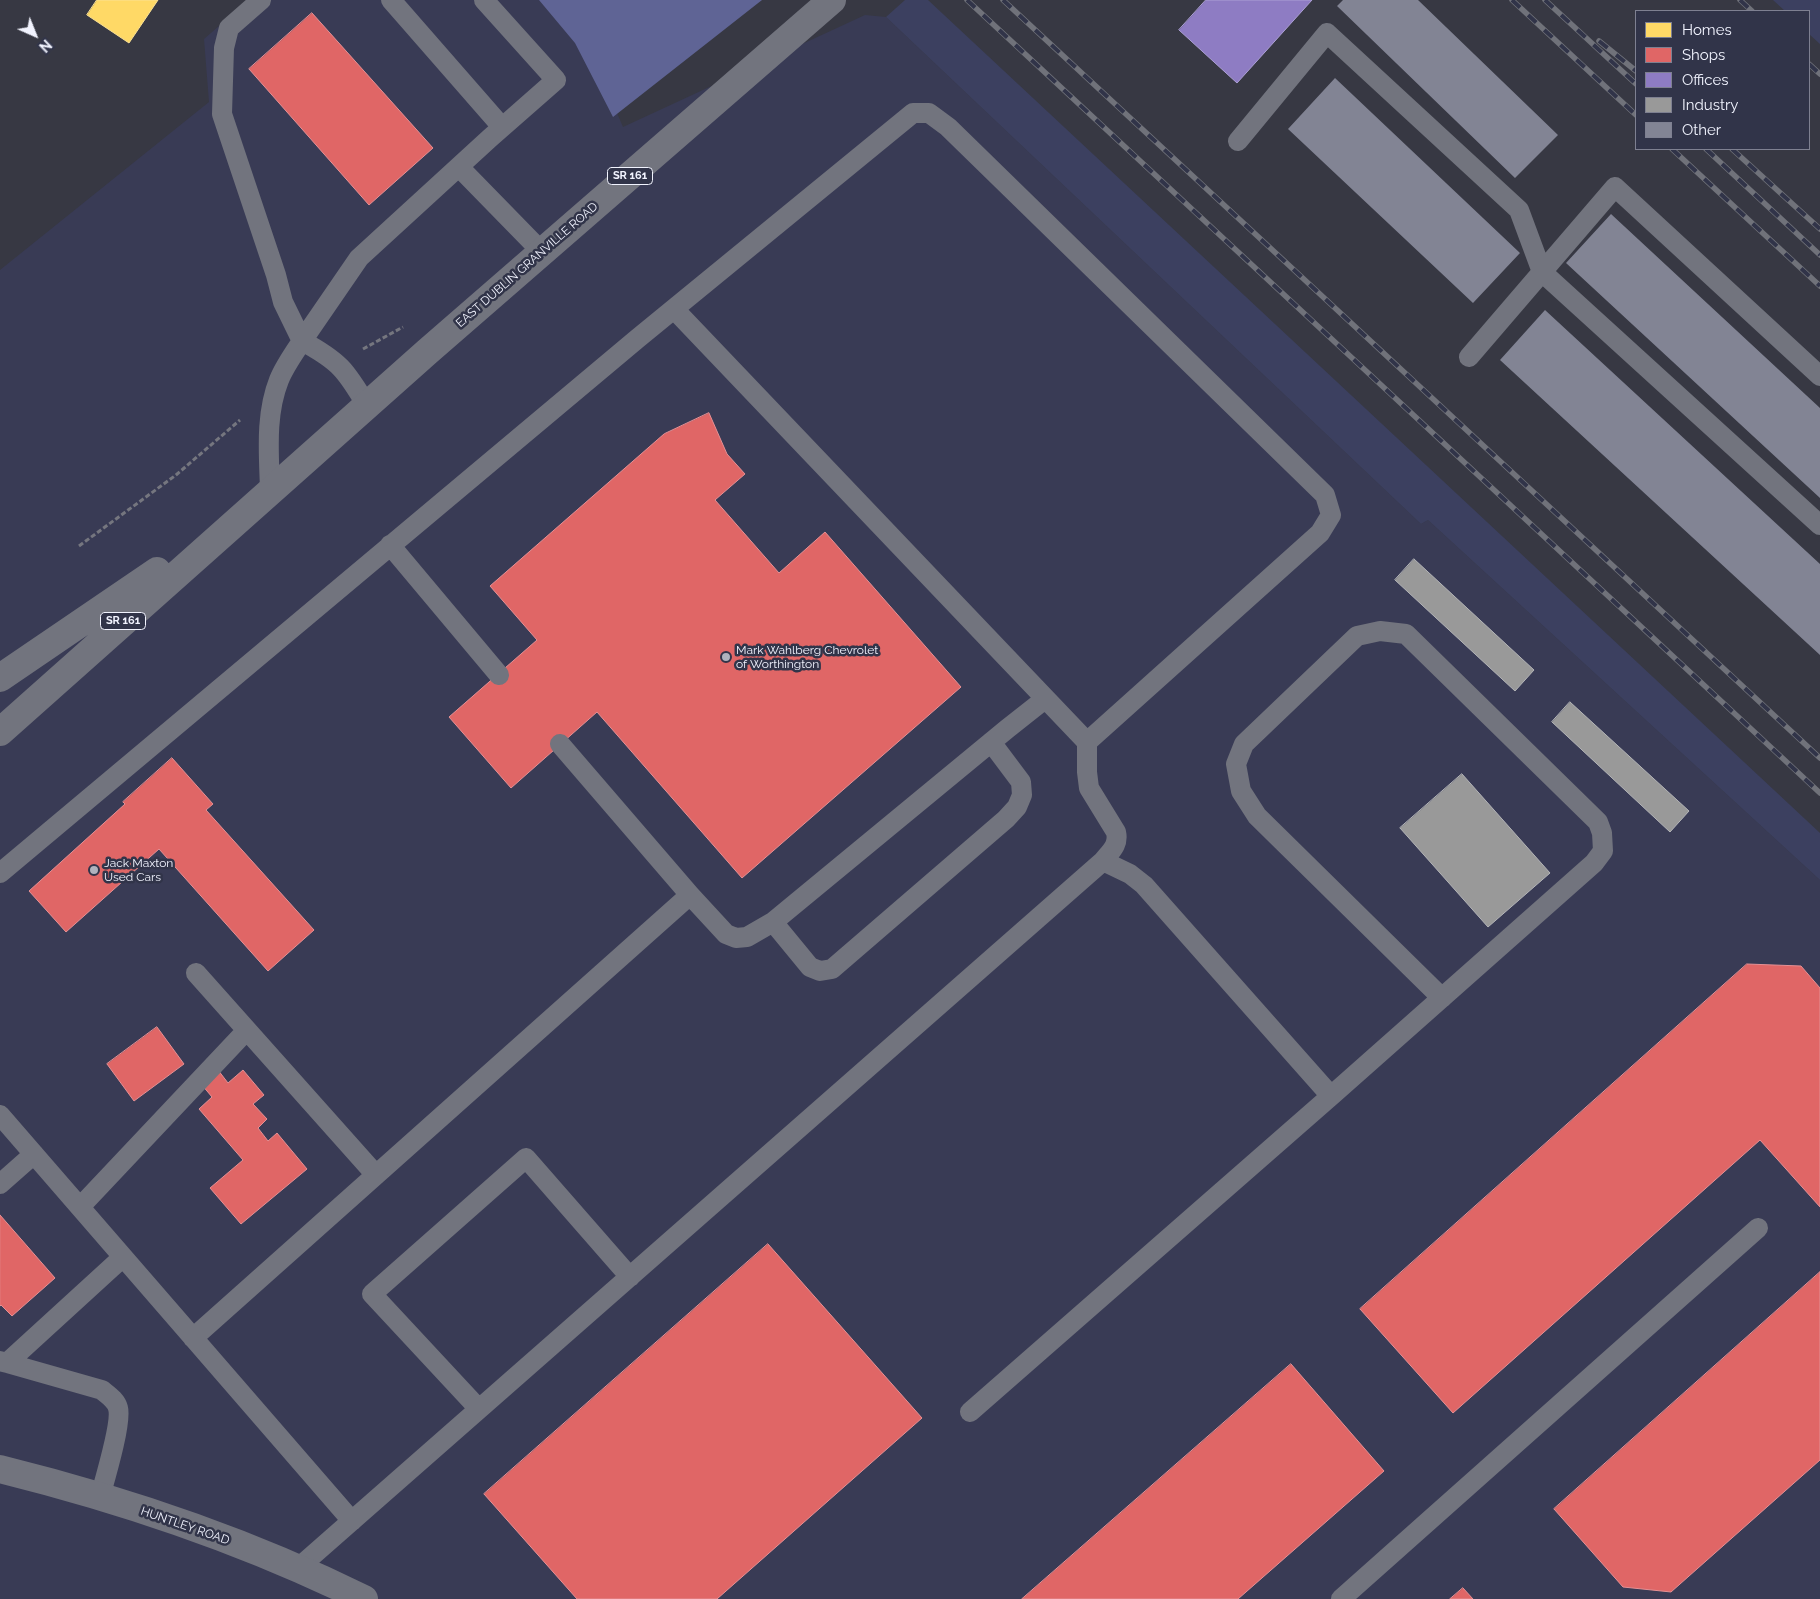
<!DOCTYPE html>
<style>
body{margin:0}
#map{position:relative;width:1820px;height:1599px;overflow:hidden;background:#373843;font-family:Raleway,sans-serif}
canvas{display:block}
.legend{position:absolute;left:1635px;top:10px;width:175px;height:140px;box-sizing:border-box;background:#313449;border:1px solid #7e8091;margin:0;padding:6px 9px;list-style:none;font-size:15px;color:#f1f3fe}
.legend li{display:flex;align-items:center;gap:10px;height:25px}
.legend b{width:25px;border:1px solid #7e8091}
.north{position:absolute;left:10px;top:10px;width:50px;height:50px;-webkit-text-stroke:4px #313449;paint-order:stroke;rotate:136deg;font-size:14px;font-weight:700;line-height:20px;text-align:center;color:#f1f3fe}
.north::after{content:'';display:block;margin:auto;width:18px;height:22px;background:#f1f3fe;clip-path:polygon(50% 0,100% 100%,50% 72%,0 100%)}
</style>
<div id="map">
<canvas width="1820" height="1599"></canvas>
<ul class="legend">
<li><b style="height:14px;background:#ffd966"></b>Homes</li>
<li><b style="height:14px;background:#e06666"></b>Shops</li>
<li><b style="height:14px;background:#8e7cc3"></b>Offices</li>
<li><b style="height:14px;background:#999"></b>Industry</li>
<li><b style="height:14px;background:#828494"></b>Other</li>
</ul>
<div class="north">N</div>
</div>
<script>
const ctx = document.querySelector('canvas').getContext('2d');
ctx.lineJoin = 'round';
function fill(path, color) { ctx.fillStyle = color; ctx.fill(path, 'evenodd'); }
function trace(path, color, width, dash) { ctx.strokeStyle = color; ctx.lineWidth = width; ctx.lineCap = dash ? 'butt' : 'round'; ctx.setLineDash(dash || []); ctx.stroke(path); }
function write(font, color, halo, rows, align = 'center') {
  ctx.font = font + ' Raleway,sans-serif'; ctx.lineWidth = 5; ctx.setLineDash([]); ctx.textBaseline = 'middle'; ctx.strokeStyle = halo; ctx.fillStyle = color; for (const [text, x, y, turn = 0] of rows) {
    ctx.save(); ctx.translate(x, y); ctx.rotate((+turn || 0) * Math.PI / 180); ctx.textAlign = isNaN(turn) ? turn : align; if (halo) ctx.strokeText(text, 0, 0); ctx.fillText(text, 0, 0); ctx.restore();
  }
}
fill(new Path2D(`
 M249,0h308l27,35 39,92 242,-112 21,2 535,507 7,-4 392,360v719h-1820v-1329l209,-168 -5,-63z`), '#393b55');
fill(new Path2D(`
 M905,0h23l892,833v47l-392,-360 -7,4 -535,-507z
 M1773,0h47v44l-11,-10v-23h-24z`), '#3c4060');
fill(new Path2D(`
 M539,0h223l-149,117 -38,-74z`), '#5f6495');
const homes = new Path2D(`
 M97,0h61l-29,43 -42,-28z`);
fill(homes, '#ffd966');
trace(homes, '#fbe194', 1);
const shops = new Path2D(`
 M312,13l121,135 -64,57 -120,-136z
 M709,413l18,41 18,20 -30,26 64,73 46,-41 136,155 -219,191 -145,-166 -86,76 -62,-71 88,-77 -47,-54 174,-152z
 M172,758l41,46 -7,6 108,120 -46,41 -109,-122 -93,83 -37,-41 96,-87 -2,-2z
 M1747,964l54,2 19,22v219l-60,-67 -307,273 -93,-104z
 M157,1027l27,37 -50,37 -27,-37z
 M218,1070l10,13 15,-13 21,25 -11,9 14,15 -9,9 10,13 9,-8 30,36 -66,55 -31,-36 33,-28 -44,-51 13,-12 -10,-12z
 M0,1215l55,63 -43,38 -11,-11 -1,1z
 M768,1244l154,174 -205,181h-140l-93,-105z
 M1820,1272v188l-149,132 -48,-5 -69,-78z
 M1291,1364l93,107 -146,128h-216z
 M1463,1588l10,11h-23z`);
fill(shops, '#e06666');
trace(shops, '#e59094', 1);
const offices = new Path2D(`
 M1206,0h106l-75,83 -58,-53z`);
fill(offices, '#8e7cc3');
trace(offices, '#aca0d5', 1);
const industry = new Path2D(`
 M1414,559l120,111 -19,21 -120,-111z
 M1570,702l119,109 -19,21 -118,-110z
 M1462,774l88,99 -62,54 -88,-99z`);
fill(industry, '#999');
trace(industry, '#b3b4b7', 1);
fill(new Path2D(`
 M1343,0h75l140,135 -43,43 -178,-172z
 M1335,78l185,175 -47,50 -185,-174z
 M1611,214l209,194v90l-254,-235z
 M1545,310l275,254v91l-320,-295z`), '#828494');
trace(new Path2D(`
 M363,349l40,-22
 M79,546l97,-71 64,-55`), '#75767f', 3, [5, 2.5]);
trace(new Path2D(`
 M261,0l-32,28 -5,20 -2,66 54,161 7,27 19,39 57,-83 131,-120 66,-58 -72,-80
 M391,0l111,127
 M1238,141l89,-108 192,177 23,62 278,253
 M459,167l83,85
 M1469,357l146,-170 205,189
 M270,490c-1,-36 -5,-75 9,-110 5,-13 15,-27 23,-39 37,20 44,29 65,65
 M390,545l109,130
 M560,744l130,151 36,39 10,4 11,-1 26,-15 234,-193 38,-30
 M0,873l637,-534 276,-226h16l19,14 377,368 6,20 -11,18 -233,209 -413,-433
 M773,922l37,45 10,4 12,-2 174,-150 11,-12 5,-12 -1,-13 -30,-40
 M196,973l180,202
 M1331,1096l263,-233 9,-12 -1,-18 -4,-11 -192,-188 -26,-3 -23,5 -113,108 -8,20 5,27 16,25 185,182
 M0,1115l352,406
 M0,1184l34,-30
 M80,1207l167,-177
 M193,1338l497,-443
 M0,1361l7,2 116,-106
 M7,1363l95,27c6,5 14,10 16,18 4,14 -13,71 -18,89
 M479,1409l-107,-115 154,-136 104,119
 M970,1412l361,-316 -187,-211 -14,-11 -27,-13c8,-10 16,-16 13,-29l-27,-44 -2,-16v-30
 M297,1569l806,-708
 M1341,1599l417,-371`), '#72747e', 20);
trace(new Path2D(`
 M0,1469c125,31 249,73 364,130`), '#72747e', 28);
trace(new Path2D(`
 M0,678l157,-107
 M0,732l427,-380 405,-352`), '#72747e', 28);
const rail = new Path2D(`
 M967,0l853,793
 M1003,0l817,758
 M1512,0l124,115
 M1545,0l91,84
 M1740,0l12,11
 M1599,41l37,30
 M1809,64l11,10
 M1672,149l148,137
 M1706,149l114,106
 M1732,149l88,80`);
trace(rail, '#70727a', 5.5);
trace(rail, '#313449', 4, [11]);
for (const [x, y, r, color] of [
 [726,657,5,"#b0b2bd"],
 [94,870,5,"#b0b2bd"]
]) { const dot = new Path2D(); dot.arc(x, y, r, 0, 2 * Math.PI); ctx.fillStyle = color; ctx.fill(dot); trace(dot, '#313449', 2); }
for (const [x, y, w] of [
 [630,176,45],
 [123,621,45]
]) { const box = new Path2D(); box.roundRect(x - w / 2, y - 8.5, w, 17, 4); ctx.fillStyle = '#313449'; ctx.fill(box); trace(box, '#f1f3fe', 1); }
write('bold 11px', '#f1f3fe', null, [
 ["SR 161",630,176],
 ["SR 161",123,621]
]);
write('12px', '#f1f3fe', '#313449', [
 ["EAST DUBLIN GRANVILLE ROAD",527,265,-41],
 ["HUNTLEY ROAD",185,1526,19]
]);
write('12px', '#f1f3fe', '#313449', [
 ["Mark Wahlberg Chevrolet",736,650],
 ["of Worthington",736,664],
 ["Jack Maxton",104,863],
 ["Used Cars",104,877]
], 'left');
</script>
